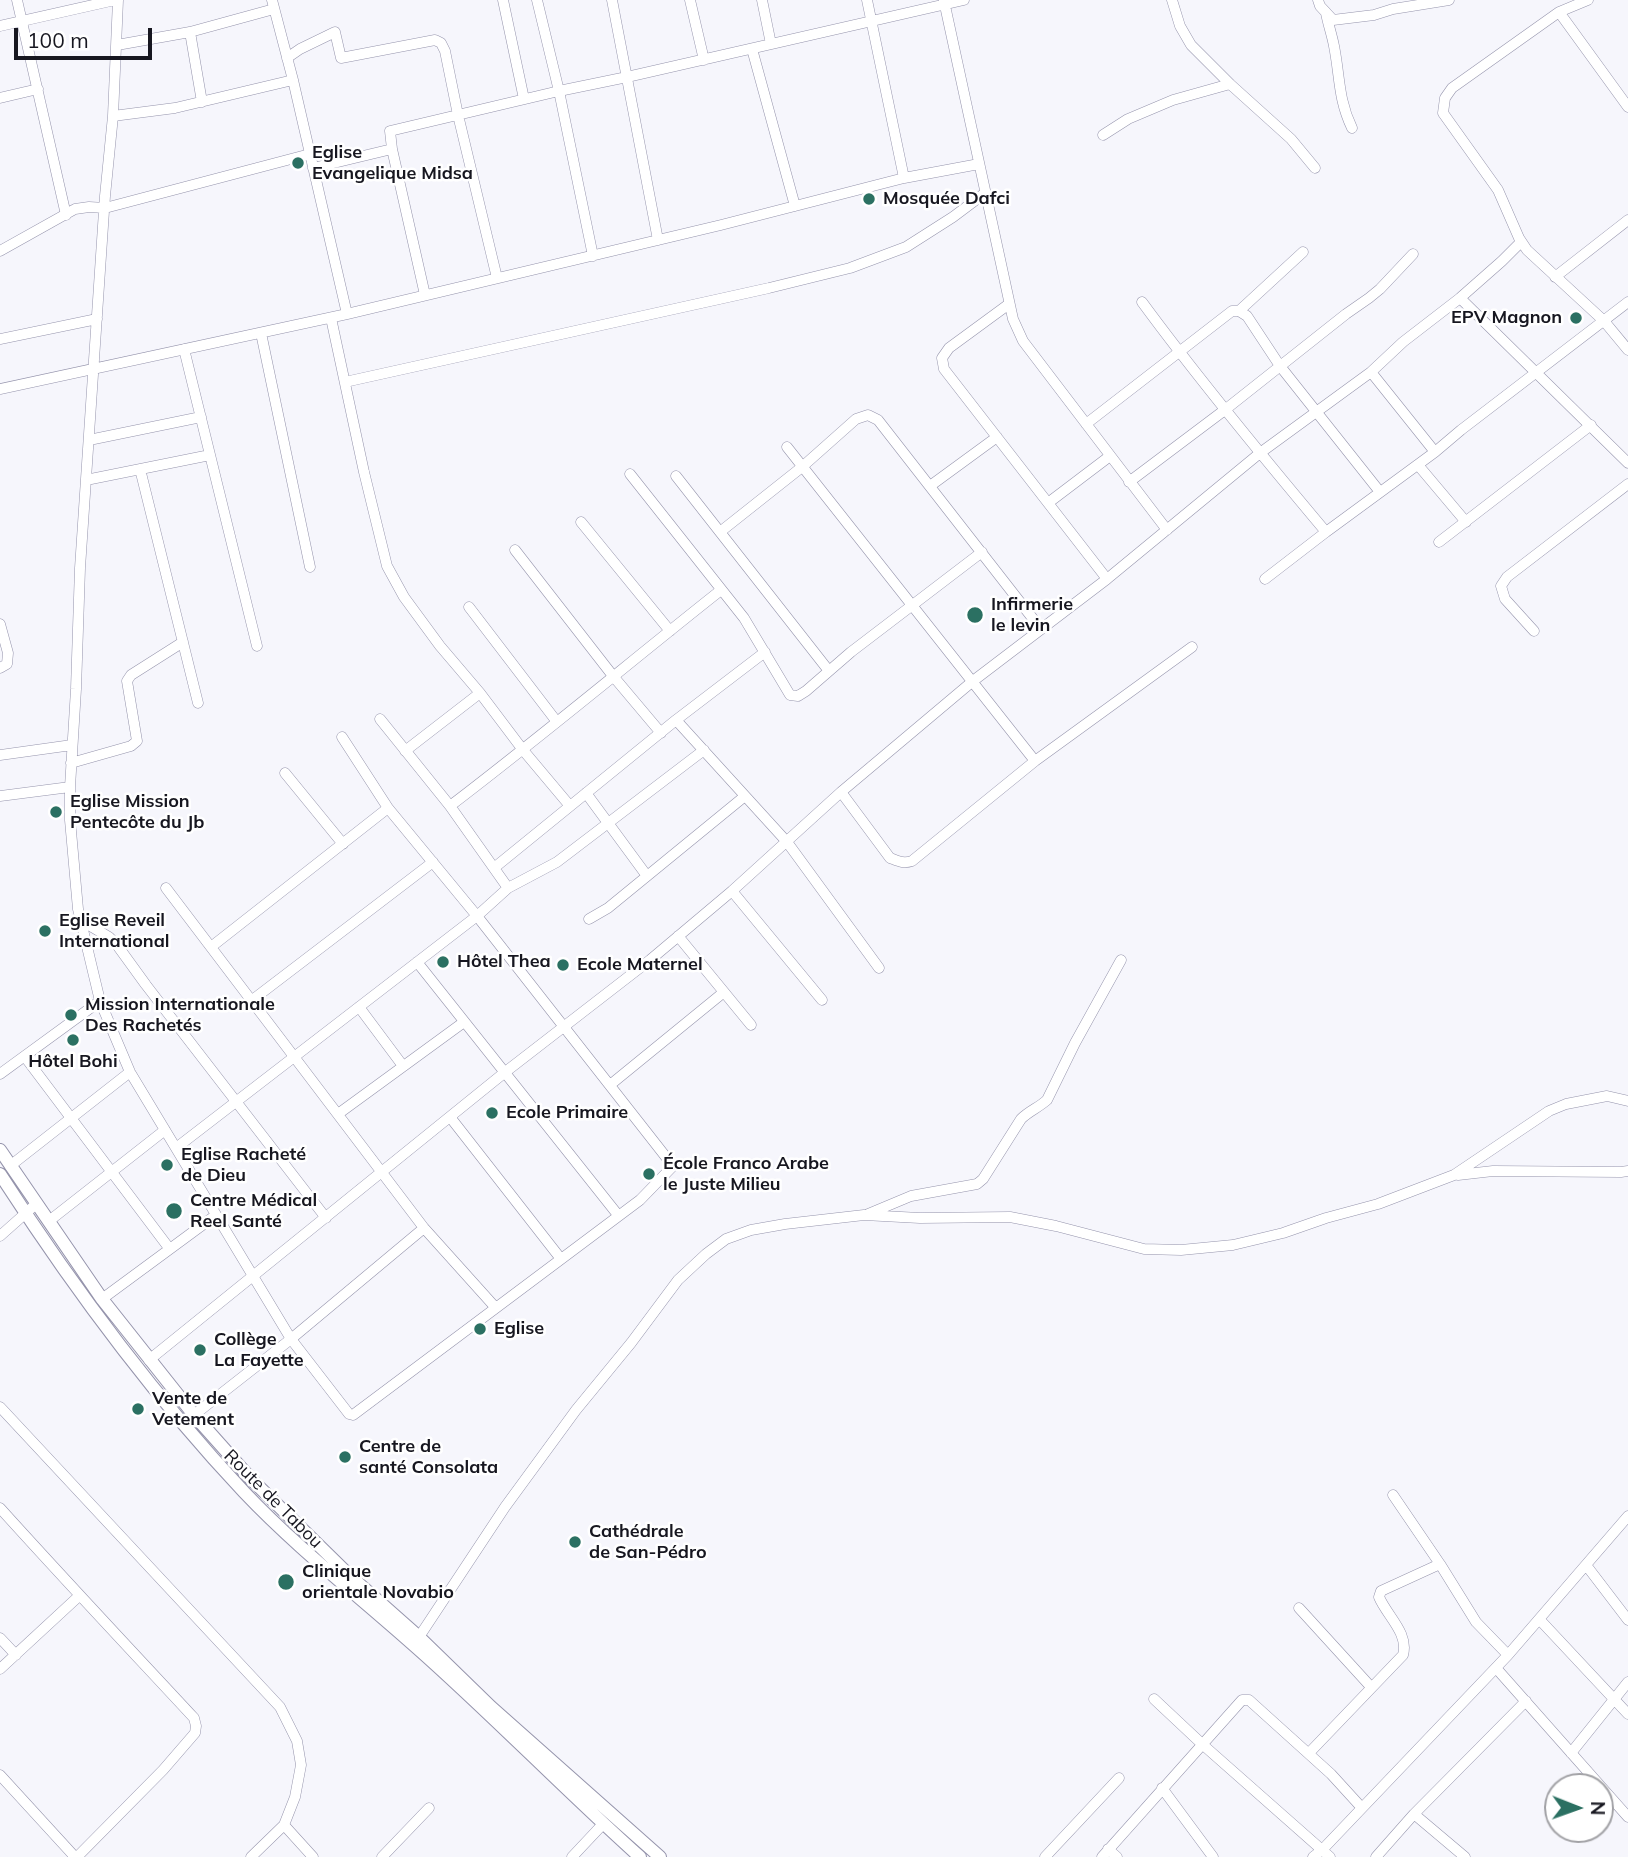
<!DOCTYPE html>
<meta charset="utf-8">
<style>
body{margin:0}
#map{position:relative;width:1628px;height:1857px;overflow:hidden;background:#f6f6fc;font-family:Mulish,sans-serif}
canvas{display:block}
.north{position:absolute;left:1544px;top:1773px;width:70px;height:70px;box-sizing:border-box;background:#fff;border:2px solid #a2a2a6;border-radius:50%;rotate:91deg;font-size:19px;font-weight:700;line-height:28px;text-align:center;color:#171720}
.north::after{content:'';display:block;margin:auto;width:24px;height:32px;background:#2b7062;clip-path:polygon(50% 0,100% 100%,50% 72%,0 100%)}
.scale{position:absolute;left:14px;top:28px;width:138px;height:32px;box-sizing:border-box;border:4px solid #171720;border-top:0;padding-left:9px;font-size:21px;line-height:24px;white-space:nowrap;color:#171720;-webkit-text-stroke:5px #fff;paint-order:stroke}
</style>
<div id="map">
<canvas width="1628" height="1857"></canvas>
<div class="north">N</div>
<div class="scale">100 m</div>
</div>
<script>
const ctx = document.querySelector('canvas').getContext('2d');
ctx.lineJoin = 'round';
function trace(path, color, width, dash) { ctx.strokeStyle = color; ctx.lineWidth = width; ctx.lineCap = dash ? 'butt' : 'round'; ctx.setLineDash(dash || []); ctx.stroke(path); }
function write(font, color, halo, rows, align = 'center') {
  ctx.font = font + ' Mulish,sans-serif'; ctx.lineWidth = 5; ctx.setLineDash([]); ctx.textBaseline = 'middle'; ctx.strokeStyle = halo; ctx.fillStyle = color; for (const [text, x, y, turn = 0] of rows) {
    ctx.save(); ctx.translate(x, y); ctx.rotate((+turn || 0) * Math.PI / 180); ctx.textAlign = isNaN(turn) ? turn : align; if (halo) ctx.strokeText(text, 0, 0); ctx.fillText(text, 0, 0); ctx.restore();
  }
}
const minor = new Path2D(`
 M17,0l49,215
 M118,0l-5,116 -8,80 -25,372 -4,121 -6,98v33l8,89 22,92 30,71 161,267 58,75 4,1 287,-215 33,-34 -196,-250 -89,-108 -46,-71
 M272,0l21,80 54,234
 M503,0l21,99
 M537,0l22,91 34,165
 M612,0l46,240
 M690,0l14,60
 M762,0l9,44
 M867,0l37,178
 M1172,0l8,26 11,19 39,39 61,55 24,29
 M1318,0l2,6 13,14 41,-5 19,-6 56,-9
 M1588,0l-29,12 -107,76 -7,10 -2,15 55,77 21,48 8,12 77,71 24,29
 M944,1l69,318 10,22 144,189
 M1559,12l69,95
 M1326,13c2,11 6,22 8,33 6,30 4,53 18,82
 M0,26l115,-26
 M190,32l12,70
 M117,45l73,-13 84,-23
 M752,49l43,157
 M287,58l13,-9 35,-17 6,26 94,-18 6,3 4,8 13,64 39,163
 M0,98l38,-9
 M113,116l62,-8 118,-28
 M1103,135l25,-16 45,-19 57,-16
 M313,168l79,-19
 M0,251l75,-42 14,-2 16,1 205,-54
 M1555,277l73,-57
 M425,295l-33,-146 -2,-18 169,-40 68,-14 337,-77
 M1460,298l168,165
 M1142,302c58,79 121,155 184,230
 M1009,304l-60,44 -7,10 2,11 163,210
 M1239,311l64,-59
 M331,318l33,154 23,94 17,31 36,49 40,47 43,57 47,56
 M261,333l49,234
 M0,339l97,-20
 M184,349l73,297
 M1371,372l32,-30 57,-44 42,-37 19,-19
 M345,382l424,-94 81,-20 56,-21 47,-30 32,-24
 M0,389l347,-75 374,-89 183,-47 75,-14
 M1086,424l146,-113h7l8,5 33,50 100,126
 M89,440l112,-23
 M787,447l248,314 157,-114
 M1418,465l48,57
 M140,469l58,234
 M630,474l114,144 46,77 8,1 8,-5 45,-39 131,-100
 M676,476l153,195
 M86,480l124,-25
 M1129,482l97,-73 120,-95 23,-16 11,-9 33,-35
 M930,486l67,-49
 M1048,503l62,-47
 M581,522l89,109
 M720,532l82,-65 54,-48 12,-4 10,5 163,209
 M1439,542l152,-117
 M515,550l98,126 48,57
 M1265,579l61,-47 109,-80
 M469,607l88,115
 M0,624l8,29 -1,11 -7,4
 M1534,631l-29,-32 -4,-13 6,-9 121,-93
 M380,719l70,87 58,82
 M676,720l111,122 92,126
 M405,751l75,-58
 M0,755l72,-10
 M71,763l60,-17 6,-5 -10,-60 4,-6 52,-33
 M285,773l58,71
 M841,792l49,66c8,3 13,6 22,3l123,-100
 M586,793l61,83
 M0,796l70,-9
 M450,806c92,-70 180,-144 271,-216
 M494,868l182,-148 89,-68
 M166,888l258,340 71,79
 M732,891l90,109
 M589,919l19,-11 137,-112
 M82,921l27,16 8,8 29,40 180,233
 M678,936l73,89
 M211,947l177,-139
 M417,962l201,253
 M251,1001l182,-139
 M359,1007l44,59
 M25,1057l144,191
 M0,1074l100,-73
 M610,1085l114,-93
 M338,1114l126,-92
 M450,1117l111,142
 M176,1148l301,-232 31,-28 49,-26 147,-112
 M10,1166l120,-94
 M1458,1175l35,-4 128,1 7,-1
 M868,1214l43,-18 66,-12 6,-5 38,-60c8,-8 17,-11 26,-19l28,-57 46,-83
 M49,1221l116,-91
 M0,1236l36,-32
 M102,1299l114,-84
 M149,1360l355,-287 146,-113 82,-69 109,-99 132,-111 134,-102 153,-126 111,-81 64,80 26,-22 167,-128
 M0,1407l280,300 17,34 4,24 -6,32 -11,28 -33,32
 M194,1415l97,-76 133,-111
 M1393,1495l47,69 36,58 32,33
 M0,1508c64,71 129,140 194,210l2,8 -1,7 -32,37 -86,87
 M1586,1565l42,55
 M1299,1608l72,79
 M1540,1620l88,94
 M419,1637l86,-130 71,-97 55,-67 47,-63 28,-26 20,-15 25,-9 34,-6 79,-9 56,3 90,-1 46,9 88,23 37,1 52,-5 50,-12 43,-15 52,-14 76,-29 95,-64 17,-7 41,-8 21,5
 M0,1638l16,17
 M1496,1668l132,149
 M0,1669l79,-73
 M1154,1699l48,45 128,113
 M1309,1753l94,-98c6,-22 -16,-39 -24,-58l2,-6 59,-27
 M1571,1753l57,-71
 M0,1775l75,82
 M1162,1788l51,69
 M1414,1814l51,43
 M284,1825l29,32
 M1108,1849l9,8
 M382,1857l47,-49
 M572,1857l31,-33
 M1045,1857l74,-79
 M1102,1857l140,-157h7l82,74 31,34
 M1313,1857l9,-7 186,-195 120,-139
 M1376,1857l38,-43 112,-113`);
const major = new Path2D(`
 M0,1150l102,149 92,116 57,64 98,96 70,62 72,70 169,150
 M0,1174c72,112 152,220 244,318 53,56 115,104 172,155 77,68 148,142 224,210`);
trace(minor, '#9594ac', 11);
trace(major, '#9594ac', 14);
trace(minor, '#fff', 10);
trace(major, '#fff', 12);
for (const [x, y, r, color] of [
 [298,163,7,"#2b7062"],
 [869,199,7,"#2b7062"],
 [1576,318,7,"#2b7062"],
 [975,615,9,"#2b7062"],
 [56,812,7,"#2b7062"],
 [45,931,7,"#2b7062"],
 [443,962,7,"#2b7062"],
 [563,965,7,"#2b7062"],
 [71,1015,7,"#2b7062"],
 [73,1040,7,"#2b7062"],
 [492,1113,7,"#2b7062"],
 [167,1165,7,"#2b7062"],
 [649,1174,7,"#2b7062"],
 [174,1211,9,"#2b7062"],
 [480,1329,7,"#2b7062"],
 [200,1350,7,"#2b7062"],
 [138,1409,7,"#2b7062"],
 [345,1457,7,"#2b7062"],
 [575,1542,7,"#2b7062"],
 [286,1582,9,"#2b7062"]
]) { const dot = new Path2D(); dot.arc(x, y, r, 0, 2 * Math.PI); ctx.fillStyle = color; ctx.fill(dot); trace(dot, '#fff', 2.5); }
write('bold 18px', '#171720', '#fff', [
 ["Eglise",312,153],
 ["Evangelique Midsa",312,174],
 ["Mosquée Dafci",883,199],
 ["EPV Magnon",1562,318,"right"],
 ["Infirmerie",991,605],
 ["le levin",991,626],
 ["Eglise Mission",70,802],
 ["Pentecôte du Jb",70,823],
 ["Eglise Reveil",59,921],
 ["International",59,942],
 ["Hôtel Thea",457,962],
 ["Ecole Maternel",577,965],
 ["Mission Internationale",85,1005],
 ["Des Rachetés",85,1026],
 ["Hôtel Bohi",73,1062,"center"],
 ["Ecole Primaire",506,1113],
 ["Eglise Racheté",181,1155],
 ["de Dieu",181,1176],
 ["École Franco Arabe",663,1164],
 ["le Juste Milieu",663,1185],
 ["Centre Médical",190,1201],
 ["Reel Santé",190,1222],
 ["Eglise",494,1329],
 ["Collège",214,1340],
 ["La Fayette",214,1361],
 ["Vente de",152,1399],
 ["Vetement",152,1420],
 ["Centre de",359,1447],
 ["santé Consolata",359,1468],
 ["Cathédrale",589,1532],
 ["de San-Pédro",589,1553],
 ["Clinique",302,1572],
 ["orientale Novabio",302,1593]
], 'left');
write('18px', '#171720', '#fff', [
 ["Route de Tabou",273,1499,45]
]);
</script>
